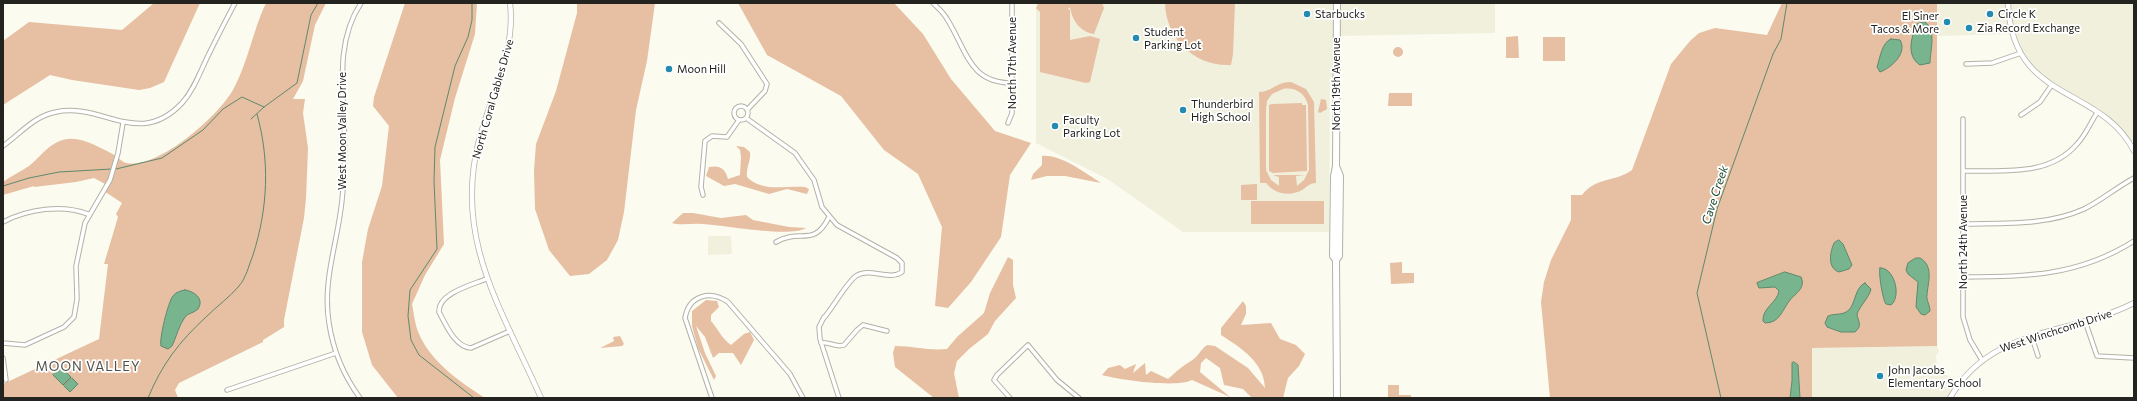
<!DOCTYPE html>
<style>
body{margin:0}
#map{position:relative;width:2137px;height:401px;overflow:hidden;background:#fbfbf0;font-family:Commissioner,sans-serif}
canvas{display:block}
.frame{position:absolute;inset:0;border:4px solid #23231f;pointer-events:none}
</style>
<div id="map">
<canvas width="2137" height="401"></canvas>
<div class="frame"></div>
</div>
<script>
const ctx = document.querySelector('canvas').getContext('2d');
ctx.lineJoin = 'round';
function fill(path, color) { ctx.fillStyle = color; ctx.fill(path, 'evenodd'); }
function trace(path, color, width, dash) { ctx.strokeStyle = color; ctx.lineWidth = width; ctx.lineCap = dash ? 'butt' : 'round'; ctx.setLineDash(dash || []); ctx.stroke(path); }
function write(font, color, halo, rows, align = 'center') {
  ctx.font = font + ' Commissioner,sans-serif'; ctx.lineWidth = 3.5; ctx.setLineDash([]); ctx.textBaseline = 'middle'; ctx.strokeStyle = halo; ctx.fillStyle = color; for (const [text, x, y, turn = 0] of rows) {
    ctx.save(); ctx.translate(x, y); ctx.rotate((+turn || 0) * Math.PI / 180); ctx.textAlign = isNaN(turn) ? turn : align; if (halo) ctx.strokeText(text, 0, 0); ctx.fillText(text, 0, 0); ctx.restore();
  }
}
fill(new Path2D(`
 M1036,3h459v30l-158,3v42l-7,-1 -1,155h-146l-74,-52 -73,-37z
 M1937,3h197v138l-5,1 -12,-16 -84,-56 -21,-36 -75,2z
 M708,236h23l1,18 -24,1z
 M1937,346l2,5 -3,5 1,12 22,16 -9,14h-138v-50z`), '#f0f0dd');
fill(new Path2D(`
 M154,3h46l-36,79 -14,6 -11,2 -67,-10 -22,-5 -47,30v-64l26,-19 93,8z
 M266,3h60l-11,22 -12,56 -10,18h12l-2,14 5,35 -2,50 -2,20 -20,102v7l-21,13v2l-84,41 -4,7 3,8h-175v-14l96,-45 9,-75h-4l14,-47 -2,-3 6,-11 -18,-12 3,-6 -13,-7 -18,4 -42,5v-1l-31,9v-13c8,-6 17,-10 26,-16 13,-10 21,-25 39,-27 15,-2 35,10 48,17 3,2 6,6 10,7 32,7 94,-48 108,-75 14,-26 19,-58 32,-85z
 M405,3h72l-2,31 -20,64 -15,62 4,84 -19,31 -13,29c2,10 3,21 7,30 13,29 40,47 66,64h-87l-26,-33 -10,-33v-70l6,-33 14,-43 7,-60 -16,-20 1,-9z
 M577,3h78l-8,58 -11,49 -12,102 -6,28 -11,20 -18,14 -19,2 -21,-26 -14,-41 -1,-39 2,-26 20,-53 21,-78z
 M738,3h156l29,31 28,45 44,52 36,12 -21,32 -9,62 -30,45 -23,26 -13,-2 7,-79 -24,-53 -34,-24 -43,-54 -74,-41z
 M1039,3h63l2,5 -10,26c-14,-2 -22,-14 -24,-27l-2,2 2,1v30l20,-4 10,3 -10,43 -4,1 -46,-11v-60l-4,-4z
 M1165,3h70l-2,51 -2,11c-36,2 -65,-26 -66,-62z
 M1782,3h155v343l-125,2v50h-262l-9,-96 3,-20 7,-22 20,-40v-25h11c15,-19 32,-12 50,-25l39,-106 19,-23 9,-8 16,-5 52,7z
 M1518,36l1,22h-13v-21z
 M1543,37h22v24h-22z
 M1393 52a5 5 0 1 1 10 0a5 5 0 1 1-10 0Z
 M1291,82l15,7 8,13 2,81c-7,0 -9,4 -14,7 -13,7 -27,4 -36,-7h-6l-1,-91c12,0 19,-11 32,-10zM1283,89c12,-2 22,4 25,16l1,65 -5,10 -7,6 -1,-10 9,-1h-32l6,2v9l-8,-6 -5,-10v-60l1,-9 5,-7z
 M1389,93h23v13h-24z
 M1321,99l5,1 1,9 -7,4 -2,-1z
 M1302,103v2h4l1,66 -34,2 -4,-2v-66l3,-1z
 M736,146l8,1 6,5c1,9 -4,15 -3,25 16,16 38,8 58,10l4,2 -2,5 -20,-5 -18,5 -34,-10 -11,2 -18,-10 3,-9c11,-2 16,1 19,12l12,-4 1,-18 -1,-7z
 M1042,156c19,-2 43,17 59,27l-36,-7h-18l-16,4 2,-6 9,-9z
 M1257,184v16h-16v-15z
 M1251,201h73v23h-73z
 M683,213h10l28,5 25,-3 7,5 36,7 17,1c-16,10 -82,-3 -104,-4 -10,-1 -21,2 -30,-1z
 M1008,257l5,3v25l3,13 -21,23 -7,13 -19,15 -12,12 -3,12 5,25h-25l-39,-31 -2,-14 2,-7c18,0 34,5 52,3l10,-12 27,-24 6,-20z
 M1402,262v11h12v10l-23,1 -1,-21z
 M706,300l11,1 2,6 -8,8v6c7,8 11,18 20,24l13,-11 6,-2 4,8 -13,25 -8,-12h-14l-6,5 -8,-21 -9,-11 9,27 11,23 -2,4 -16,-32 -6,-22v-15z
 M1243,301l3,5v8l-5,11 30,-2 9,16 16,6 9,9 -6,12 -11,12 -5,20h-31l-9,-9 -19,-4 -4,-17 -14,-10 -5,5 -1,9 30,25 -38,-17c-14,8 -73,0 -90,-5l6,-7 12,-3 5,4 11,-5 -3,9 12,-10 1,12 5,-4 17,8c9,-8 13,-12 23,-18 6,-3 10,-12 16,-16l8,1 33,22 17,20c-1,-26 -24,-40 -44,-53v-7z
 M620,336l4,8 -2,2 -22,2 14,-7 -1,-4z
 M1388,385h11v10h12v3h-23z`), '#e7bfa2');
const water = new Path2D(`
 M1925,22c12,8 5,29 5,41l-10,2c-14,-9 -9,-28 -3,-41z
 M1891,39l9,1c8,13 -9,28 -20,32l-3,-5c3,-9 5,-25 14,-28z
 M1839,240l4,4 9,21 -3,4 -10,3c-12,-4 -9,-20 -5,-29z
 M1916,258h4c14,8 8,24 7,37 -1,5 3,10 3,16l-5,4 -4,-1 -5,-7 2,-25 -10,-8 -2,-4 2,-7z
 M1880,268c14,-1 22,28 11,37l-5,-1c-3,-3 -8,-32 -6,-36z
 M1785,272l16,5c5,11 -5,16 -11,23 -8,10 -10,23 -25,23l-2,-2c-1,-13 14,-18 16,-30l-4,-4 -16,1 -2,-5z
 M1865,283l6,6c-2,9 -10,15 -14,25 1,8 6,11 -2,18h-14l-14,-5 -2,-4 3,-7c7,-3 14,0 21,-6 7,-8 6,-23 16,-27z
 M185,290c8,1 20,8 13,19 -4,4 -10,4 -13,8 -6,8 -9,21 -13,29l-4,3 -7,-3c-2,-7 7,-44 12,-50 3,-4 7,-5 12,-6z
 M1794,362l4,3 2,33h-10l2,-17v-18z
 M61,367l10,10 -8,8 -10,-10z
 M72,378l6,6 -8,8 -6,-6z`);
fill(water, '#78b58f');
trace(water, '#5e896d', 1);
trace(new Path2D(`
 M472,3v17l-4,17 -13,29 -20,81 -1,34 3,68 -27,41 -2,26 3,24 8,15 55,43
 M251,119l13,-12 33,-24 14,-68 7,-12
 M116,169l46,-11 41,-28 20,-21 19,-12 22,10
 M3,186l26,-8 30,-6 53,-3
 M148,398c14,-34 31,-56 58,-81 11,-11 24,-20 33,-31 7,-8 10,-21 14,-31 15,-47 17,-94 4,-141
 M1721,398l-24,-105 20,-84 56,-155 8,-15 6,-36`), '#5e896d', 1);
const minor = new Path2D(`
 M933,3c5,5 11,10 14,16 20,31 21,64 66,64
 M719,23l22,21 26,40 -2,7 -18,19
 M1966,64l26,-1 29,-10
 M734 113a7 7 0 1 1 14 0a7 7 0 1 1-14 0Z
 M2021,115l19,-13 11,-16
 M746,118l49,35 19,27 8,27 15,18 60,33 5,5v9c-13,9 -32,-5 -46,4 -9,6 -24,33 -33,43
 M1963,119v198l7,23 12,20
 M1008,123l4,-10v-110
 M3,146c17,-12 31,-30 53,-34 47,-10 83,37 126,-9 11,-12 17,-28 24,-43 9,-19 19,-38 29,-57
 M1963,171c39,-1 86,6 114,-27 9,-9 13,-21 20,-31
 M703,195l-2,-8 4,-46 7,-5 15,1 12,-17
 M3,222c25,-13 59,-18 85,-8
 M1963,224c41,-1 83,2 121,-15 18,-9 33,-22 50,-31
 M776,242c24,-14 38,6 53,-25
 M1963,277c63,0 116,-1 171,-36
 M486,279c-14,6 -48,14 -47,33 7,13 16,35 32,36l39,-17
 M824,317l-5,10 1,12 19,59
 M2085,321l12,35 37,2
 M2032,337l6,19
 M3,343l22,2 39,-18 10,-10 3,-18 -1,-33 9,-43 25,-43 8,-27 5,-30
 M821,343c8,-2 14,5 23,2l13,-15 6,-5 24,6
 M3,358l3,22
 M227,390l109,-37
 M360,398c-16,-22 -27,-48 -31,-75 -7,-43 9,-81 13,-123 3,-27 3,-55 2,-82 -2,-40 -6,-80 17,-115
 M712,398l-27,-80c4,-23 25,-28 43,-16l62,72 13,24
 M1010,398l-16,-18 3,-5 31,-30 29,35 22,18`);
const tertiary = new Path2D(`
 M510,3c6,48 -19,92 -31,137 -26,100 24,171 62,258
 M2008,3c4,101 92,81 126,148
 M1950,398c41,-72 119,-62 184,-95`);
const primary = new Path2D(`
 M1337,3l-1,163 -2,10 -1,80 3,4 1,138
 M1336,166l4,10 -1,80 -3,4`);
trace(minor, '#b2b2a7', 5.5);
trace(tertiary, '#b2b2a7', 6);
trace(primary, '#b2b2a7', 8);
trace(minor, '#fff', 3.5);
trace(tertiary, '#fff', 4.5);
trace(primary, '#fff', 6);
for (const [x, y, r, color] of [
 [1307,14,4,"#248ab2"],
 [1990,14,4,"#248ab2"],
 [1947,22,4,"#248ab2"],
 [1969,28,4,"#248ab2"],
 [1136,38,4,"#248ab2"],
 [669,69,4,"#248ab2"],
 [1183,110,4,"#248ab2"],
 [1055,126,4,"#248ab2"],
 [1880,376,4,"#248ab2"]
]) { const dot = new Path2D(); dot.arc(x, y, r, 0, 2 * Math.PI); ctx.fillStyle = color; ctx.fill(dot); trace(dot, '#fff', 1.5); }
write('11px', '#23231f', '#fff', [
 ["Starbucks",1315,14],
 ["Circle K",1998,14],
 ["El Siner",1939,16,"right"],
 ["Tacos & More",1939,29,"right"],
 ["Zia Record Exchange",1977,28],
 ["Student",1144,32],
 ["Parking Lot",1144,45],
 ["Moon Hill",677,69],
 ["Thunderbird",1191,104],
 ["High School",1191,117],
 ["Faculty",1063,120],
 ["Parking Lot",1063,133],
 ["John Jacobs",1888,370],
 ["Elementary School",1888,383]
], 'left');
write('11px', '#23231f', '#fff', [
 ["North 17th Avenue",1012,63,-90],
 ["North 19th Avenue",1336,84,-90],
 ["North Coral Gables Drive",493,99,-74],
 ["West Moon Valley Drive",342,131,-90],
 ["North 24th Avenue",1963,242,-90],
 ["West Winchcomb Drive",2056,331,-18]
]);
write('italic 12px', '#19482e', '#fff', [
 ["Cave Creek",1715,195,-72]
]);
ctx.letterSpacing = '1px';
write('13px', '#505047', '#fff', [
 ["MOON VALLEY",88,367]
]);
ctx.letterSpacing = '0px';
</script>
